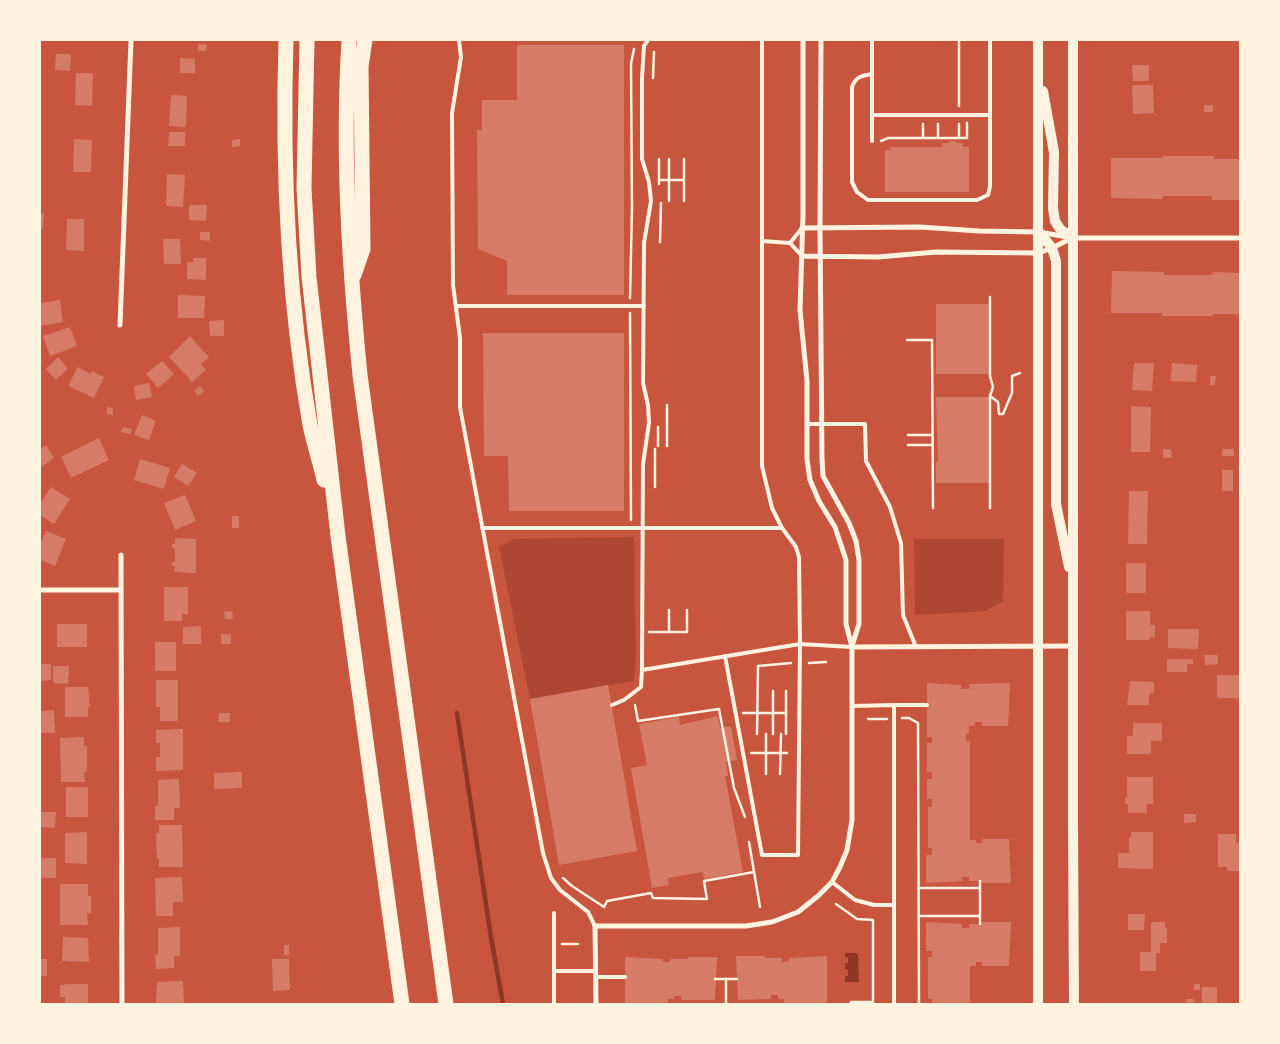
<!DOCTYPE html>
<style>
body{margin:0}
#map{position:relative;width:1280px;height:1044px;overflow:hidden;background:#c8553d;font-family:"IBM Plex Sans",sans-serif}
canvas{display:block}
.frame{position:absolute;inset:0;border:41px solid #fff3e0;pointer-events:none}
</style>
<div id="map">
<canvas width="1280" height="1044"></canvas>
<div class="frame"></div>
</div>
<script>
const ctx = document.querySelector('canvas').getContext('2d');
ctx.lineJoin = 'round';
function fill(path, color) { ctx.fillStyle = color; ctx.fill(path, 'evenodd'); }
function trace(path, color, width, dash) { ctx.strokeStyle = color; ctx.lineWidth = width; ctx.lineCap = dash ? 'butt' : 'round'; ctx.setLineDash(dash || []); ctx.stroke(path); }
fill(new Path2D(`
 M634,537l2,121 -2,23 -104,18 -31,-152 15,-8z
 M914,539h90l-1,62 -18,10 -70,4z`), '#ae4732');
fill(new Path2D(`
 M845,953h11l2,2 1,27h-14v-6h3v-6l-3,-1v-6h3v-5l-3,-1z`), '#8f3625');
trace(new Path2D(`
 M457,713l34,224 12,67`), '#8f3625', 4.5);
fill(new Path2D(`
 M198,44l9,1 -1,6h-8z
 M517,45h107v250h-117v-34l-29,-12 -1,-119h5v-30h35z
 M56,54h15l-1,17 -15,-1z
 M180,58l15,1v14h-15z
 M1132,65h17v16h-16z
 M76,73h17l-1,33 -17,-1z
 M1132,85h21l1,28 -21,1z
 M171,95l16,1 -1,31 -17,-1z
 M1204,105h9v7h-9z
 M169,132h16v14h-17z
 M74,139l18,1 -1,32h-18z
 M240,139v7l-8,1v-7z
 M949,141h7v2h7v4h6v45h-84v-42h5v-3h52v-4h7z
 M1162,156h52v3h26v41h-28v-4h-49v3l-52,-1v-40h51z
 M167,174l18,1 -2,32 -17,-1z
 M189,205h18l-1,16 -17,-1z
 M40,213h4l-1,16h-3z
 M67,219h17v32l-18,-1z
 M200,232h10v9l-10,-1z
 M163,239h17l1,25h-17z
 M193,258h13v22l-19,-1v-17h6z
 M1112,271l52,1v3h48l1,-3 27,1v41h-27v2h-51v-3h-51z
 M178,295l27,1 -1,22h-26z
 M60,300l3,22 -23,4v-23z
 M936,304h53v70h-53z
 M224,320v16h-14l-1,-15z
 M70,327l7,19 -27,10 -7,-20z
 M483,333h141v178h-115l-1,-55h-24z
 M190,336l19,21 -8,7 5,6 -14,12 -23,-25z
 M58,357l10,12 -12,11 -10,-11z
 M162,361l12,13 -16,14 -12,-14z
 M1134,363h20l-2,28 -20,-1z
 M1172,363l25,2 -1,17 -25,-1z
 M78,367l13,7 1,-3 12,6 -10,21 -26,-12z
 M1210,376h6l-1,9h-5z
 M149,383l3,14 -16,3 -2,-14z
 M200,386l4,5 -6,5 -4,-5z
 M936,397h53v86h-53v-21h2z
 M1131,406l20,1 -1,45h-19z
 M107,407l6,1v7l-6,-1z
 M142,415l14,6 -7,19 -15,-5z
 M123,427l9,2 -1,5 -10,-2z
 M99,438l10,22 -38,18 -10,-21z
 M46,445l8,13 -14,10v-19z
 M1163,449h8l1,9h-9z
 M1222,449h12v7h-12z
 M140,459l30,9 -6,21 -30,-9z
 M182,464l15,9 -9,13 -14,-9z
 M1222,470h11v21h-11z
 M51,487l19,12 -16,25 -14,-9v-11z
 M1129,491h19l-1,53h-19z
 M185,495l11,26 -21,9 -11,-27z
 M232,516h7v12h-7z
 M46,531l20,8 -11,27 -15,-6v-15z
 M175,538l21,1v34l-22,-1 1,-6h-3v-4h3v-14h-3v-4h3z
 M1126,563h20v30h-20z
 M164,587h24v27h-6v7h-18z
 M232,611l1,8h-8l-1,-7z
 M1126,611h24v14h5v12h-6v3h-23z
 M57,624h30v23h-30z
 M201,626v18h-18v-17z
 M1168,629h31l-1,20 -30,-1z
 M221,634h10v10h-10z
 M155,642h21v29h-21z
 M1204,655h14v9l-13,1z
 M1167,659h26v5h-6v8h-20z
 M40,664h11v16l-11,1z
 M53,666h16l-1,18 -15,-1z
 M1217,675h23v23h-23z
 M156,680h22v41h-18v-14h-4z
 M1130,681l24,1v11h-5v12h-22z
 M927,683l34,2v4h8v-5l41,-1 -2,43h-26v-4h-7v4h-6v8h-3v7h4v99h6v3h6v-4h27l2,44h-30v-2h-12v-4h-7v4l-36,2v-28h6v-7h-4v-41h4v-8h-5v-20h5v-7h-5v-29h5v-6h-5z
 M608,685l29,166 -78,14 -29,-166z
 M65,687h23l2,20h-2v10h-23z
 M54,710l1,23h-15v-22z
 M219,713h11v9h-12z
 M718,716l2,12 11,-2 6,34 -11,2 2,14h-3l18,96 -39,7 -1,-7 -35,6 1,7 -17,3 -21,-120 16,-3 -8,-41 40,-7 1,8z
 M1133,723h29v18h-11v13h-24v-18h6z
 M183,729v41l-27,1v-14h4v-14h-4v-13z
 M84,737v9h3v25l-3,1 1,10h-24l-1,-44z
 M242,772v16l-28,1v-16z
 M1127,777h26v27h-6v9h-19v-9h-3v-6h2z
 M179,779l1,29h-6v12h-19v-14h3v-26z
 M66,787h22v30h-22z
 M40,812h16l-1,16 -15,-1z
 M1184,814h12v8l-12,1z
 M159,825h23l1,42h-24v-8h-2l-1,-26h3z
 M85,832h2v32l-22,-1v-30z
 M1131,832h22v37l-35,-1v-15h13v-1h-2v-14h2z
 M1218,834h18v9h4v28h-13v-4h-9z
 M40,858h16v20h-16z
 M182,877l1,25h-10v14h-17l-1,-38z
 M60,884h28v12h3v17h-4l1,12h-28z
 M1128,914h17l-1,16h-16z
 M926,922l36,2v4h7v-4h12v-2h30l-2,44h-27v-4h-6v4h-6v38h-38v-5h-4v-42h4v-6h-6z
 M1151,922h14v6h2v15h-7v10h-4v18h-16v-19h11z
 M180,927v29h-6v12l-18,1 -1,-14h3v-27z
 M63,937l25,1 1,24 -27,-1z
 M284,945h5v10h-5z
 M736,956h29v2h17v4l7,-1v-3l38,-2v48h-43v-5h-6v-4h-7v4l-33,1z
 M625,957l38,2v3h7v-3h18v-2h29l-2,43h-34v-4h-7v3h-6v5h-43z
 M40,959h7v17h-7z
 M272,959h17l1,31 -17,1z
 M183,981l1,23h-28l1,-22z
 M65,984h23v20h-23v-7h-5v-12h5z
 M1194,984h6v6h-6z
 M1202,987h15v17h-15z
 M1186,999h8v5h-7z`), '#d67c66');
trace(new Path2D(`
 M959,40v66
 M653,78l1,-26
 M938,124v14
 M959,124v14
 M923,138v-14
 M881,141l7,-3h79v-15
 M659,159v25
 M669,159v42
 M684,159v42
 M659,180h25
 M660,242l1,-39
 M630,298l2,-89 -1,-145 3,-15
 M630,313l1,207
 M907,340h25l1,168
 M990,396l8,6 1,12h4l9,-21v-17l8,-3
 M667,405v41
 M908,435h24
 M908,445h24
 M658,446v-19
 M655,487v-38
 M990,508v-112l3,-9 -3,-11v-79
 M649,632h38v-22
 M669,632v-22
 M809,663l17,-1
 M786,691v43
 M635,705l3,16 81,-12 15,79 11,29
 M743,713h43
 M902,718h7l9,5 1,281
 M868,719h19
 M757,734l1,-68 33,-3
 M773,734v-43
 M751,753h36
 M766,774v-40
 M780,774l1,-40
 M749,842l11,65
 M563,878l9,8 32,21 3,-6 44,-8 2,5 54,1 -3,-18 50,-9
 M980,881v43
 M919,888h61
 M836,904l21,15 16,1v84
 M919,916h61
 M562,944h16
 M715,979h22
 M726,1004v-25
 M851,1004v-2h22`), '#fff3e0', 2.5);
trace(new Path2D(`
 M459,40l2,17 -9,56 1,172 7,53v69l83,446 8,25 9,12 28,22 7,14
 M648,40l-4,6 -2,32v81l7,23 2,19 -7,42 -1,140 5,22 1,18 -6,41 -1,206 158,-26 -2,211h-36l-37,-199
 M762,40v426l10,42 10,20
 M872,40v101
 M872,74c-10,2 -16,2 -20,13v95l5,10 11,8h109l11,-5 2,-9v-71
 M872,115h118v-75
 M762,241l28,2
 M802,256l-12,-13 12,-15
 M456,306h188
 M808,424h57l1,37 24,46 11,36 2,72 13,32
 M482,528h300l14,19 3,10 1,87 52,3
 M612,705l12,-5 17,-13 1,-17
 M894,705h33
 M852,706l42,-1v200
 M832,882l23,18 19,5h20v99
 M554,971h41
 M595,977h30
 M554,1004v-91`), '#fff3e0', 4);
trace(new Path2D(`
 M821,40l-1,188 2,231 1,17 26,47 7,18 3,19v64l-7,22
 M802,228l118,-1 59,4 60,1 34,6h167
 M802,256l76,1 58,-5 103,1 13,-5 20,-10
 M120,325l11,-285
 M121,555l1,449
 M40,590h81
 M852,647l221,-1
 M596,1004l-1,-78h151l26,-4 26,-10 20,-16 14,-14 8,-15 7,-17 5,-30v-173l-6,-23v-64l-11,-33 -16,-26 -9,-21 -3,-21v-78l-7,-71 3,-95v-175`), '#fff3e0', 5);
trace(new Path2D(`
 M1038,40v964
 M1073,40v783l1,181
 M1043,91l11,61 -1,56 2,13 5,8 13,9
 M1039,232l13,16 4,13v243l13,63`), '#fff3e0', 10);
trace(new Path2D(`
 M286,40c-4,128 2,259 24,385 4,19 10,37 14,55
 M307,40l-3,148 5,89 29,259 64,468
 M349,40c-7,112 0,223 11,335l86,629
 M354,275l9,-26 -2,-183 4,-26`), '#fff3e0', 15);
</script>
